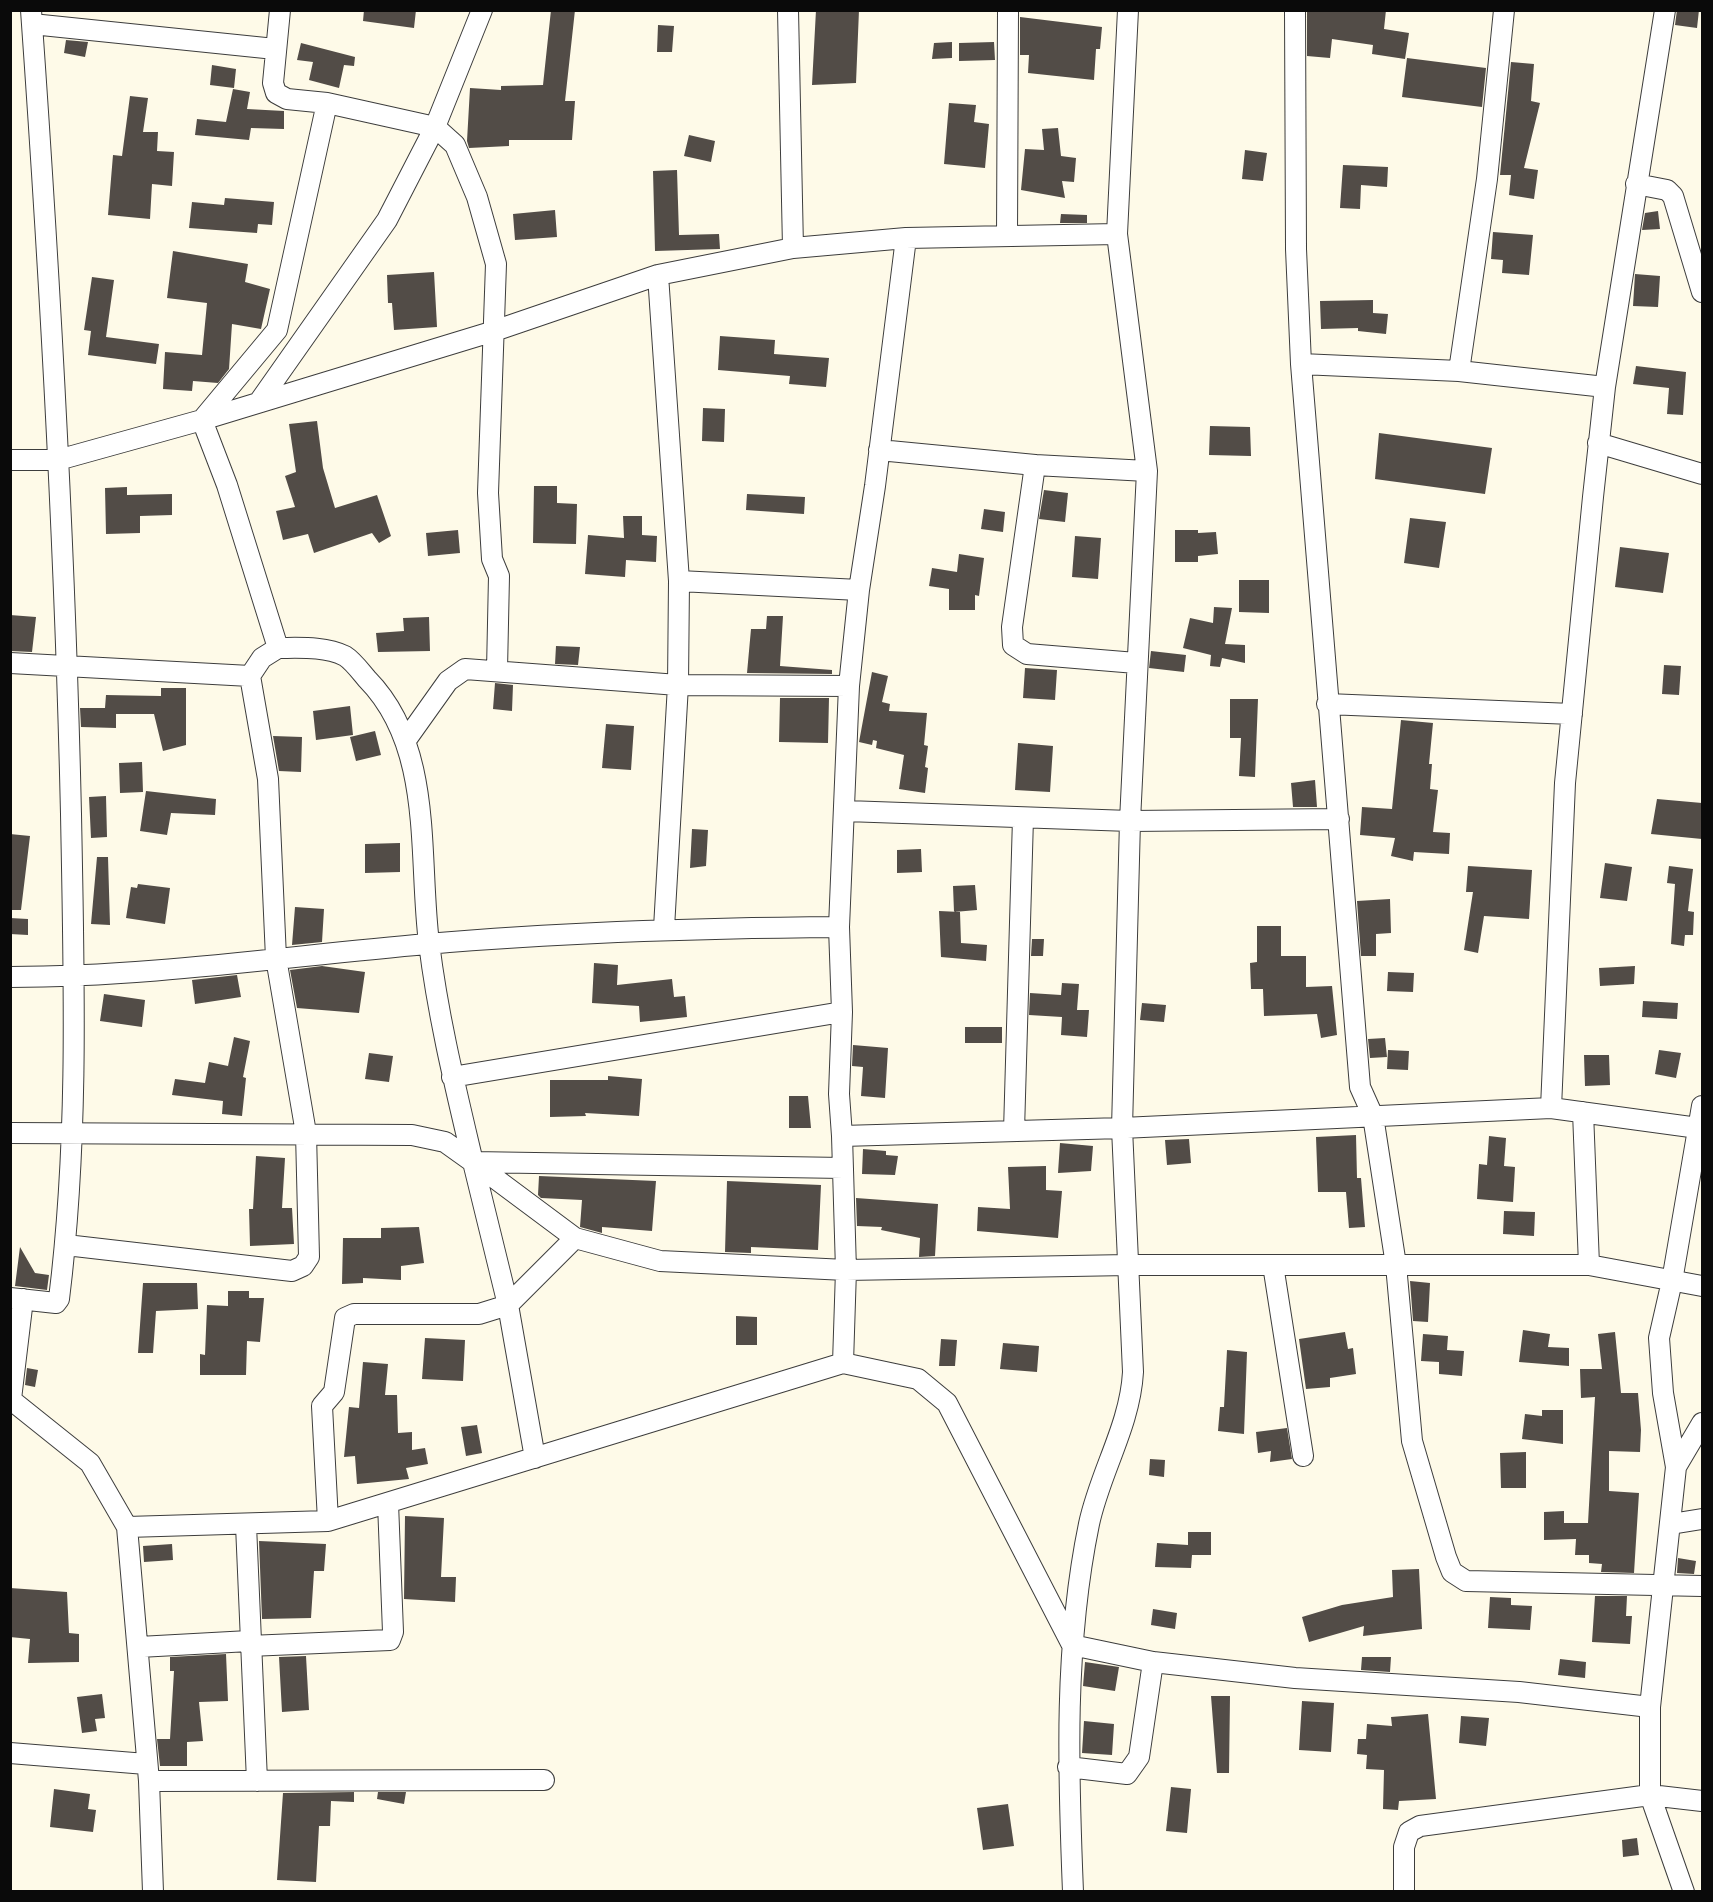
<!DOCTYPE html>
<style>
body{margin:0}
#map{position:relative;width:1713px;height:1902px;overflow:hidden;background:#fefae8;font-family:"Times New Roman",serif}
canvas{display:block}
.frame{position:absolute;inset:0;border:12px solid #0a0a0a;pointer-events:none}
</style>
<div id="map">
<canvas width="1713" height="1902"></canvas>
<div class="frame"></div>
</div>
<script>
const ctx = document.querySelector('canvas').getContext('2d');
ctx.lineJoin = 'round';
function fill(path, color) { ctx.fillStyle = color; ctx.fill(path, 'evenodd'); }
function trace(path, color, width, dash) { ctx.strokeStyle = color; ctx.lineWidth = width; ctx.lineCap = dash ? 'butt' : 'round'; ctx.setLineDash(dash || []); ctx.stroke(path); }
fill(new Path2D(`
 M364,10h52l-2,18 -51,-7z
 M551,10h24l-10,91h10l-3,39h-63v6l-40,2 -2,-7 3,-53 31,2v-4l42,-1z
 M816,10h43l-3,73 -44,2z
 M1307,10h79l-2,19 25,4 -4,26 -33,-5 1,-9 -41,-6 -2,19 -23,-2z
 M1677,10h22l-2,18 -22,-3z
 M1020,17l82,10 -2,22h-4l-2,31 -66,-7 1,-18h-9z
 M658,25l16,1 -2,26h-15z
 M66,40l22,2 -3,15 -21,-4z
 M952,42v16l-20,1 2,-16z
 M994,42l1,18 -36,1v-18z
 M301,43l54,14 -1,9 -10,-1 -5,23 -30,-8 4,-18 -16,-2z
 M1407,58l79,10 -4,39 -80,-10z
 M1511,62l23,2 -3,37 9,2 -16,65 14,2 -4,29 -25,-4 2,-20h-11z
 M212,65l24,4 -2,19 -24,-3z
 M233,89l17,3 -3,17 37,2v18l-33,-1 -2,12 -54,-5 2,-16 29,3z
 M130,96l18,2 -5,34h15l-1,19 17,1 -2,34 -20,-2 -2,35 -42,-4 5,-60 9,1z
 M949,103l27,2 -2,17 15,2 -4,44 -41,-4z
 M1058,128l3,28 15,2 -2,24 -12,-1 3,17 -44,-8 4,-41 19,1 -2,-21z
 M689,135l26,6 -4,21 -27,-6z
 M1245,150l22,3 -4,28 -21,-2z
 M1343,165l45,2 -1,20 -26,-2 -1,24 -20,-1z
 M677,170l2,65 40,-1 1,15 -65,2 -2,-80z
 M225,198l49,4 -2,23 -14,-1 -1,9 -68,-5 3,-26 32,3z
 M555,210l2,27 -42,3 -2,-26z
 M1658,211l2,18 -18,1 3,-17z
 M1061,214l26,1v8h-27z
 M1493,232l40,3 -4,40 -27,-2 1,-13 -12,-1z
 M173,251l75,13 -3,18 25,7 -9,40 -29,-5 -3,45 -11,14 -25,-2 -1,10 -29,-2 2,-37 37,3 5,-52 -40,-5z
 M434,272l3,55 -43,3 -2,-27h-4l-1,-28z
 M1635,274l25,2 -2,31 -25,-1z
 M92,277l22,3 -8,57 53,7 -3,20 -68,-9 3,-24 -7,-1z
 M1373,300v13l15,1 -2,20 -28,-3v-3l-37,1 -1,-28z
 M720,336l55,4 -1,14 55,4 -3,29 -37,-3 1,-8 -72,-6z
 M1636,366l50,6 -3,43 -16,-1 2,-26 -36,-4z
 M703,408l22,1 -1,33 -22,-1z
 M317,421l6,47 12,40 42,-13 14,41 -12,7 -7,-10 -58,20 -6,-19 -25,6 -7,-29 19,-4 -10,-31 11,-4 -7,-48z
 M1210,426l40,1 1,29 -42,-1z
 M1379,433l113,15 -7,46 -110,-15z
 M534,486h23v17l20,1 -1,40 -43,-1z
 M127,487v8l45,-1v21l-32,1v17l-34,1 -1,-46z
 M1044,490l24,3 -3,29 -26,-3z
 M747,494l58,3 -1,17 -58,-4z
 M984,509l21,3 -2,20 -22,-3z
 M623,516h19v19l15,1 -1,26 -30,-2 -1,17 -40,-3 3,-39 36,3z
 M1410,518l36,4 -7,46 -35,-5z
 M458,530l2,23 -32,3 -2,-23z
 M1175,530h23v3l18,-1 2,22 -20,2v6h-23z
 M1075,536l26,2 -3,41 -26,-2z
 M1620,547l49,6 -6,40 -48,-6z
 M959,554l25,4 -5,38 -4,-1v15h-26v-21l-20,-3 3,-18 25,4z
 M1239,580h30v33l-30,-1z
 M1214,607l18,1 -7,36 20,1v18l-23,-5 -2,9 -10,-1 1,-11 -28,-7 7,-30 23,5z
 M10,615l26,2 -4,35 -22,-1z
 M767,616h16l-3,50 52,4v4l-85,-1 4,-44h15z
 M429,617l1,34 -52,1 -2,-19 28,-2 -1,-13z
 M556,646l24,1 -2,18 -23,-1z
 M1151,651l35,4 -2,17 -35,-4z
 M1664,665l17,1 -2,29 -17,-1z
 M1025,668l32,2 -2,30 -32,-2z
 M872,672l16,4 -6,26 8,2 -1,7 38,2 -3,32 4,1 -3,21 3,1 -3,25 -26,-4 5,-34 -28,-7 1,-7 -4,-1 -1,5 -13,-3z
 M495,683l18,2 -1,26 -19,-2z
 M161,688h25v57l-23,6 -9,-37h-38v14l-35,-1 -1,-19h25l1,-13 55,1z
 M780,698h49l-1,45 -49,-1z
 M1230,699h28l-3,78 -16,-1 2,-38h-11z
 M350,706l3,29 -37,5 -3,-29z
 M1401,720l32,3 -4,41h3l-2,25 8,1 -5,42 17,1 -1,21 -35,-2 -1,9 -22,-5 4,-18 -35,-3 2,-28 30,2z
 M606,724l28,2 -3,44 -29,-2z
 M375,731l6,24 -25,6 -6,-24z
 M273,736l29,1 -1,35 -22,-1z
 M1018,743l35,3 -3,46 -35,-2z
 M142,762l1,30 -23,1 -1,-30z
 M1315,780l2,27h-24l-2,-24z
 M146,791l70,8 -1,16 -44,-2 -4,22 -27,-4z
 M106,796l1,41 -16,1 -2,-41z
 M1657,799l45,4v36l-51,-5z
 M692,829l16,1 -2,36 -16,2z
 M10,834l20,2 -9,74h-11z
 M400,843v29l-35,1v-29z
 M921,849l1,23 -25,1v-23z
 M97,857h11l2,68 -19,-1z
 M1605,863l27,4 -5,34 -27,-3z
 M1468,866l64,4 -3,49 -45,-3 -6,37 -14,-3 9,-58h-7z
 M1669,866l24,3 -5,42 6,1 -1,23h-8l-1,11 -13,-2 4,-60 -8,-1z
 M138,884l32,4 -5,36 -39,-6 5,-31 6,1z
 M975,885l2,25 -23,2 -1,-26z
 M1390,899l1,34 -15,1v22h-15l-4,-55z
 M295,907l29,2 -2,33 -30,3z
 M939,911l21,1 1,31 26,2 -1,16 -45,-4z
 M10,918l18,1v16l-18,-1z
 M1257,926h24v30h25v31l26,-1 5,49 -16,3 -4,-24 -53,2 -1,-27h-12l-1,-26 7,-1z
 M1032,939h12l-1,17h-12z
 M594,963l24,2 -1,20 55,-6 2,18 11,-1 2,21 -47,5 -1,-16 -47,-3z
 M322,966l43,6 -6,41 -62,-5 -7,-38z
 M1635,966l-1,18 -34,2 -1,-18z
 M1388,972l26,1 -1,19 -26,-1z
 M237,975l4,22 -46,7 -3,-24z
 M1062,983l17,1 -2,26h12l-2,27 -26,-2 1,-18 -33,-2 1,-22 31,2z
 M104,994l41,6 -3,27 -42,-6z
 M1643,1001l35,2 -1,16 -35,-2z
 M1142,1003l24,2 -2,17 -24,-2z
 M965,1027h37v16h-37z
 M234,1037l16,4 -7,36 3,1 -4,38 -20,-2 1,-13 -51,-6 3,-16 30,4 4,-21 19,4z
 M1385,1038l2,19 -17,1 -2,-19z
 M853,1045l35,3 -3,50 -24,-2 2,-29 -11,-1z
 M1388,1050l21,1 -1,19 -21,-1z
 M1659,1050l22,3 -5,25 -21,-4z
 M369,1053l24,3 -4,26 -24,-3z
 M1584,1055h25l1,30 -25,1z
 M608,1076l34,3 -3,37 -54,-3 1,3 -36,1v-37h58z
 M789,1096h19l3,32h-22z
 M1356,1135l1,43h4l4,49 -16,1 -3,-36h-28l-2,-55z
 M1489,1136l17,2 -2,28 11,1 -2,35 -36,-3 2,-35 8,1z
 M1189,1139l2,24 -24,2 -2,-25z
 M1060,1143l33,3 -2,25 -33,2z
 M863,1149l23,2v4l12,1 -3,19 -33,-1z
 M256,1156l29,2 -3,50h10l2,36 -44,2 -1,-37h4z
 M1046,1166v24l16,1 -4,47 -81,-7 1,-24 32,2 -2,-42z
 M539,1176l117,5 -4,50 -50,-4v6l-22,-6 2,-27 -41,-2 -3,-3z
 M727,1181l94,4 -3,65 -67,-3v6l-26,-1z
 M856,1198l82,6 -3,52 -16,1 1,-19 -39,-8 1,-3 -25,-1z
 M1504,1211l31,1 -1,24 -31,-2z
 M419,1227l5,36 -23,3v14l-38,-2v5l-21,1 1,-46h38v-10z
 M20,1247l15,26 14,2 -2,15 -32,-4z
 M1410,1281l20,2 -2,39 -15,-1z
 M143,1283h54l1,26 -42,2 -3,42h-15z
 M228,1291h21v7h15l-4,44 -13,-1 -1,34h-46v-21l5,1 2,-50 21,1z
 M736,1316l21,1v28h-21z
 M1523,1330l27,4 -2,13 21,1v18l-50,-4z
 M1345,1332l3,17 5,-1 3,26 -26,4v9l-24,2 -7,-50z
 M1615,1332l6,61h17l3,37 -1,22 -31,-1v40l30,2 -5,80 -33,-1 1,-8 -13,-1v-8h-14l1,-16 -32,1v-28l20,-1v12h24l7,-126 -14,1 -1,-29h22l-4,-35z
 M1423,1334l25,2 -1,14 17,1 -2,25 -23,-2v-12l-18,-1z
 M425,1338l40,2 -2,41 -41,-2z
 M941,1339l16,1 -2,26h-16z
 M1003,1343l36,3 -2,26 -37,-3z
 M1227,1350l20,2 -3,82 -26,-3 2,-24h4z
 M363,1362l25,2 -3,31h12l1,38 14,-1v18l13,-2 3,16 -22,4 3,11 -52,5 -2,-28 -11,1 5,-50 10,1z
 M27,1368l11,2 -3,17 -10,-2z
 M1542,1410h21v34l-41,-5 3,-25 17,2z
 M477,1425l5,28 -16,3 -5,-29z
 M1287,1428l5,31 -22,3 1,-11 -13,2 -2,-21z
 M1526,1452v36h-25l-1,-35z
 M1150,1459l15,1 -1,17 -15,-2z
 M405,1516l39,2 -3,59h15l-1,25 -51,-3z
 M1188,1532h23v23h-19l-1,13 -36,-1 2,-24 31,2z
 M259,1541l67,3 -2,27h-10l-3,47 -49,1z
 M172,1544l1,16 -29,2 -1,-16z
 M1678,1558l18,3 -2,13 -17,-1z
 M1419,1569l3,60 -59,7 1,-10 -55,16 -7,-25 40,-12 51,-8 -1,-27z
 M10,1588l57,4 2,41 10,1v28l-51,1 2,-24 -20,-2z
 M1595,1596h32l-1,20h6l-2,28 -38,-2z
 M1490,1597l21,1v7l21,1 -2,24 -42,-2z
 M1153,1609l24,4 -2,16 -24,-4z
 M226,1654l2,47 -29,1 4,39 -16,1v24h-27l-3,-27h13l4,-68h-4v-14z
 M306,1656l3,54 -27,2 -3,-55z
 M1362,1657h29l-1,15 -29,-2z
 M1560,1659l26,3 -1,16 -27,-3z
 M1085,1662l34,5 -4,24 -32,-5z
 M102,1694l3,24 -10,1 2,12 -15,2 -5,-36z
 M1211,1696h19l-1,77h-12z
 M1302,1701l32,2 -3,49 -32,-2z
 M1428,1714l8,85 -37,2 -1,9 -15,-1 1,-39 -18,-1 1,-14 -10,-1 1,-15h8l1,-15 25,2 -1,-9z
 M1461,1716l28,2 -3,28 -27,-3z
 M1084,1721l30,3 -2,31 -30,-2z
 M1171,1787l20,2 -4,44 -21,-2z
 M54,1789l36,5 -2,15 8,1 -3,22 -43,-5z
 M354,1792v10l-23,-1 -1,25h-11l-3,56 -39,-2 6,-87z
 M378,1792h28l-2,12 -27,-5z
 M1008,1804l6,42 -31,4 -6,-42z
 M1637,1838l2,17 -16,2 -1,-17z`), '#524c47');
const street = new Path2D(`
 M280,10l-7,73 3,10 11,6 40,4 108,24 20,18 22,52 19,67 -8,229 4,66 7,17 -2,94
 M788,10l5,238
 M1295,10l1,239 5,115 59,723 13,29 23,149 16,176 34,116 6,15 14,9 236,5
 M32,24l243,25
 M1636,184l31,6 6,6 29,96
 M1007,236l1,-226
 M658,275l21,306 -1,104 -14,243
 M1301,364l158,7 146,16
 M1459,371l28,-192 17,-169
 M259,402l128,-182 48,-93 47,-117
 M1598,443l104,31
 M879,450l156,15 112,6
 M10,460h48l144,-40 289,-88 167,-57 135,-27 113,-10 211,-4
 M1035,465l-23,162 1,18 14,9 109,9
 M679,581l180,9
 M278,648c21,0 47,-2 67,8 8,5 16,16 22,23 67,68 51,176 62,264 9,74 27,147 44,219l102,76
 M10,663l240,13 12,-18 16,-10 -51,-163 -25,-65 75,-90 50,-227
 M1327,704l245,10
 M406,740l42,-59 17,-12 213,16 171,1
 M846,811l284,10 209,-2
 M10,977c139,0 278,-21 417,-33 137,-12 274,-16 412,-17
 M452,1077l390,-65
 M1551,1108l14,-325 28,-286 12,-110 60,-377
 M1583,1112l6,153
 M1014,1131l9,-313
 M10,1133l402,2 33,7 28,20 370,6
 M842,1136l280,-8 429,-20 147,20
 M473,1162l35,143 27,153
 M66,1245l226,26 11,-5 6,-9 -3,-124 -30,-175 -8,-179 -18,-103
 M1273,1265l30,191
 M10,1298l46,5 3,-4c20,-161 15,-323 12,-485 -6,-268 -21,-536 -40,-804
 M843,1363l3,-93 -4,-134 -3,-42 3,-82 -3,-85 10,-241 10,-96 16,-104 31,-248
 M10,1399l80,64 37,64 22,254 4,111
 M11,1399l12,-100
 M1676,1467l26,-44
 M328,1521l-6,-115 12,-14 11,-74 9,-4h125l29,-9 67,-67 85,23 186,9 282,-5h461l113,21
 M1671,1524l31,-5
 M246,1525l11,256
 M127,1527l201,-6 515,-158 75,16 29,24 125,242 81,17 142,16 224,14 131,15
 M249,1646l141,-6 3,-8 -5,-129
 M139,1647l110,-6
 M10,1753l136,11
 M1068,1767l59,7 12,-17 14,-95
 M149,1781l395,-1
 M1073,1892c-5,-123 -9,-247 16,-368 11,-52 41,-98 44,-152l-11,-244 8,-307 17,-350 -30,-237 11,-224
 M1404,1892v-45l5,-15 11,-6 230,-31 52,6
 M1684,1892l-34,-97v-88l26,-240 -13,-74 -4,-55 13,-57 30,-175`);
trace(street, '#3d3d3d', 22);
trace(street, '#fff', 20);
</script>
